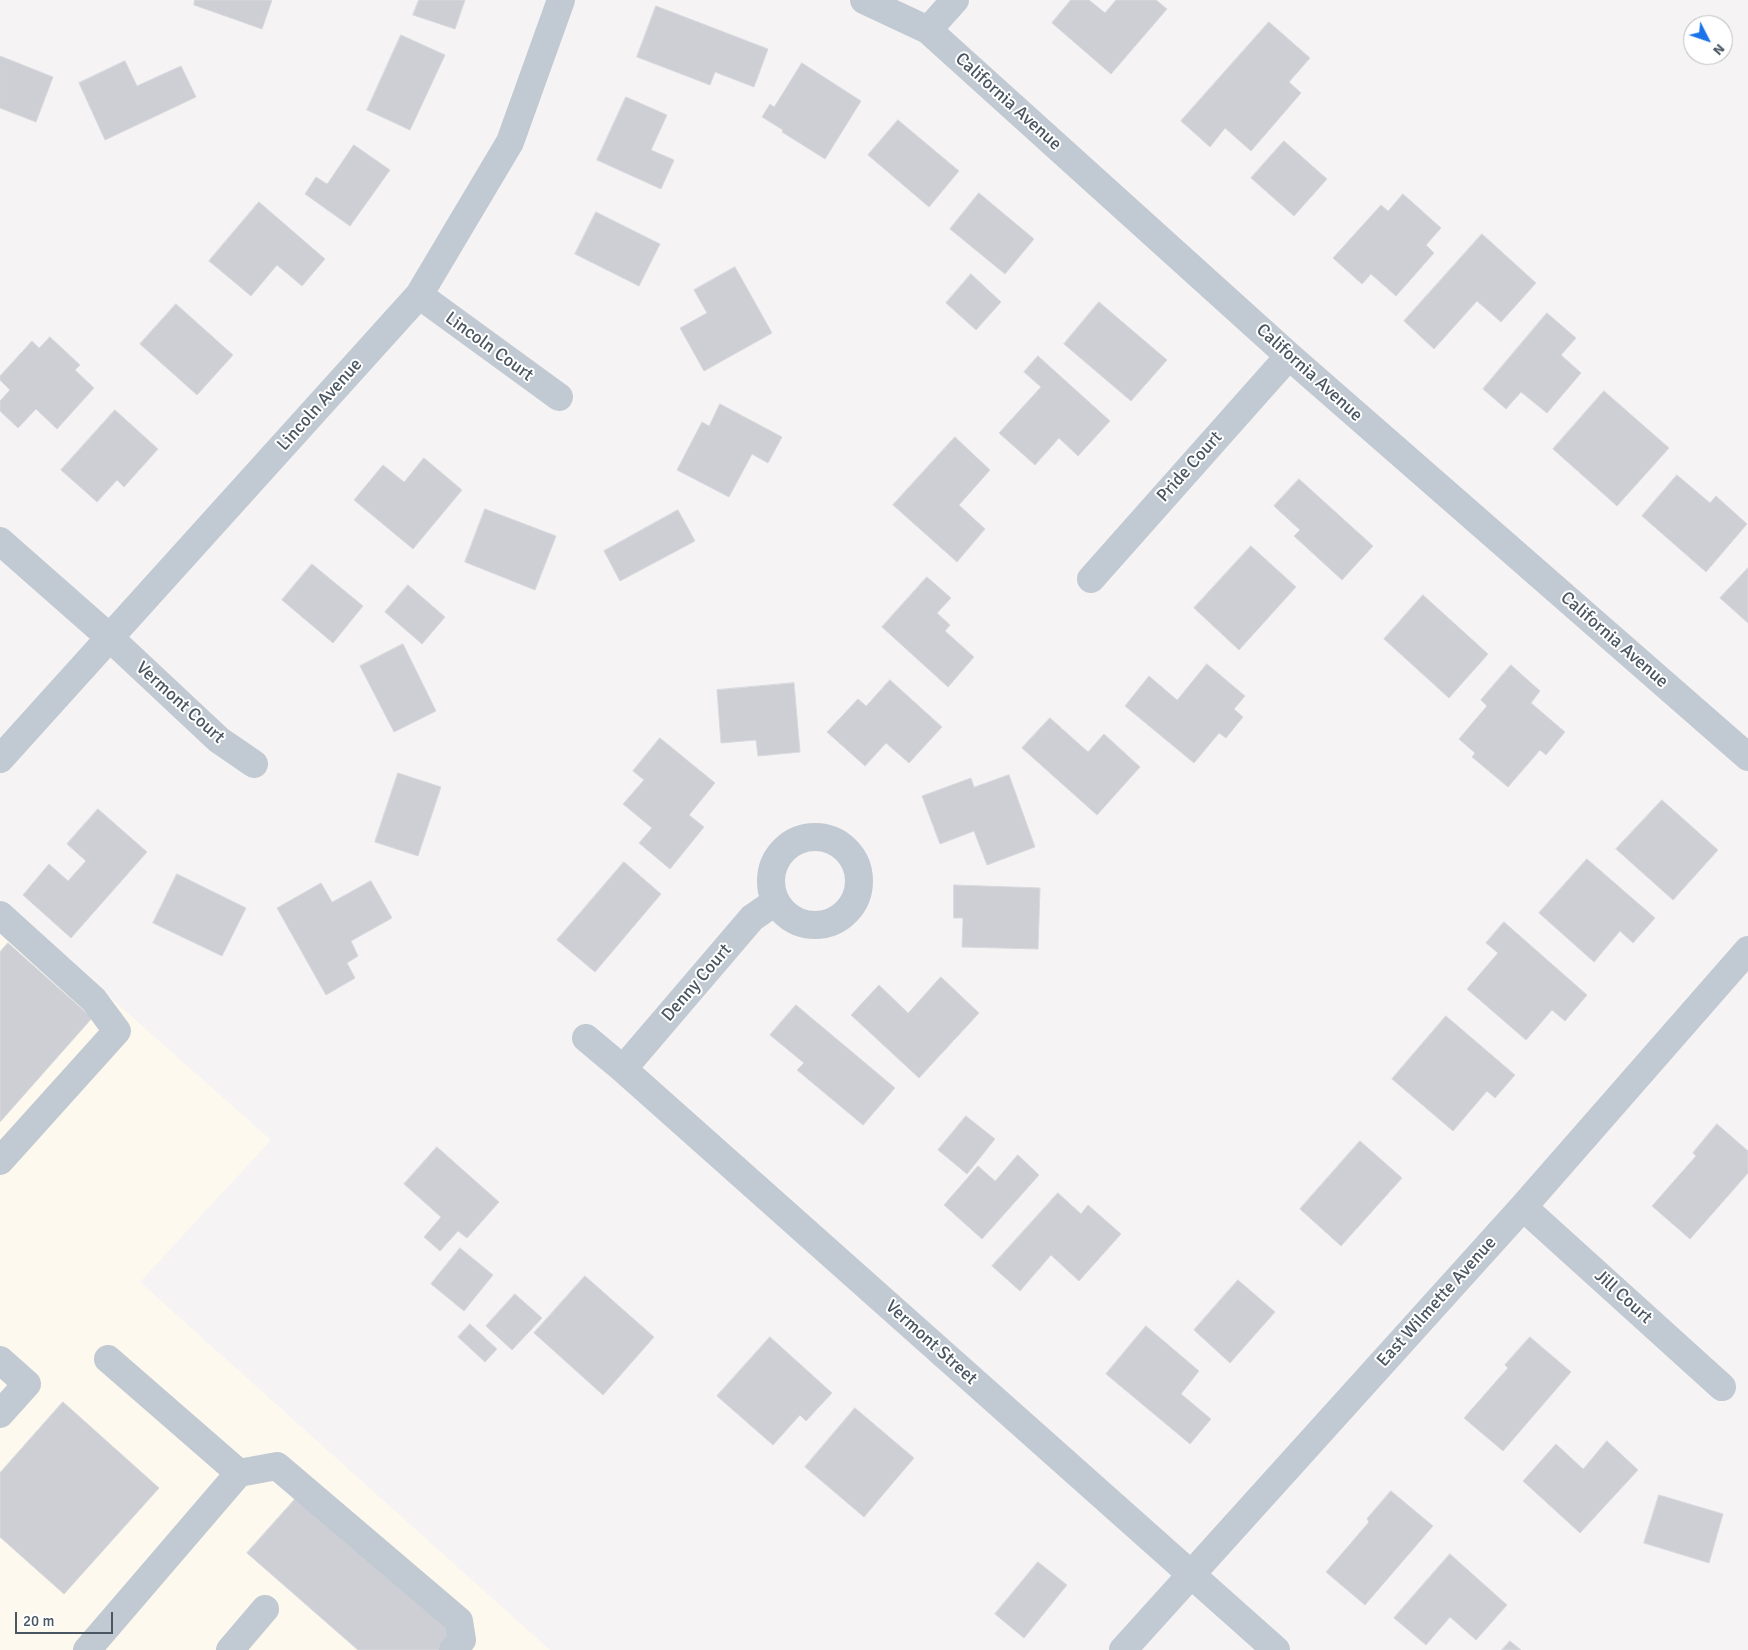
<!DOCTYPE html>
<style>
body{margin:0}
#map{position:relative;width:1748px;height:1650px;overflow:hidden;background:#f5f3f3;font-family:Signika,sans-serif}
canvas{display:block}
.north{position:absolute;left:1683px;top:15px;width:50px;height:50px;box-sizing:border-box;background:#fff;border:1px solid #b7bbc0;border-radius:50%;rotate:131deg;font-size:14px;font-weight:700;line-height:20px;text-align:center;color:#4a5661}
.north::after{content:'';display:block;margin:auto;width:18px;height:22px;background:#1a73e8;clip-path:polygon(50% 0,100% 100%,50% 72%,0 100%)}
.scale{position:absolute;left:15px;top:1612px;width:98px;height:22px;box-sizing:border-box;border:2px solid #4a5661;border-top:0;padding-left:6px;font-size:15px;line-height:18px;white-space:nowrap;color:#4a5661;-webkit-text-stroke:4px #fff;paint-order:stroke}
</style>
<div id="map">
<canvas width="1748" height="1650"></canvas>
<div class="north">N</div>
<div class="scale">20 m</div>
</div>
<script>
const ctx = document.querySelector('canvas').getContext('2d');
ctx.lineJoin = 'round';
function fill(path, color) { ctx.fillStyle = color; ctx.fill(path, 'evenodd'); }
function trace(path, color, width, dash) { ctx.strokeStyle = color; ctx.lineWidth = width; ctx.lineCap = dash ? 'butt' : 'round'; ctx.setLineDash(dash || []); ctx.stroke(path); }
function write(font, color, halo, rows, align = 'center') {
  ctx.font = font + ' Signika,sans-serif'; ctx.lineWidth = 4; ctx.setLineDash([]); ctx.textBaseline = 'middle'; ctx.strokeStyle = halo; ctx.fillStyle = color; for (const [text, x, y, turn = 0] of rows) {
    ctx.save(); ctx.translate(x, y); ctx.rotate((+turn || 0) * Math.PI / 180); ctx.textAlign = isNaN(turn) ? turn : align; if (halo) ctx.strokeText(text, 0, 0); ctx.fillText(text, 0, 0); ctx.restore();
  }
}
fill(new Path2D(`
 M0,900l271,240 -131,142 410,368h-550z`), '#fdf9ef');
const building = new Path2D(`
 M195,0h77l-10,29 -68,-24z
 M419,0h46l-10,29 -42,-14z
 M1071,0h18l16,13 11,-13h40l11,9 -56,65 -59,-51z
 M656,6l112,43 -14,38 -39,-15 -5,13 -73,-28z
 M1269,22l41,36 -21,24 12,11 -50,58 -26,-23 -15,19 -29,-26z
 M401,35l44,20 -35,75 -43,-20z
 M0,56l53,21 -17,45 -36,-14z
 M125,61l12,25 44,-20 15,31 -91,43 -26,-57z
 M802,63l59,38 -36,58 -43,-27 1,-2 -21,-13 8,-13 4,3z
 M626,97l41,18 -16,35 23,10 -13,29 -64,-29z
 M898,120l61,51 -30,36 -61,-52z
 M1284,141l43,38 -33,37 -43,-38z
 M354,145l36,25 -40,56 -45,-32 11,-17 11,7z
 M979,193l55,46 -29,35 -55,-45z
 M1403,194l38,34 -15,17 8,8 -38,43 -25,-22 -9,10 -29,-26 48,-53 7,6z
 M259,202l66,57 -23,27 -25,-21 -26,31 -42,-35z
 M596,212l64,32 -21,42 -64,-32z
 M1482,234l54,49 -35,39 -24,-21 -43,48 -30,-28z
 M735,267l37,66 -68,38 -24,-43 27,-15 -13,-23z
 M971,274l30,28 -25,28 -30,-27z
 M1099,302l68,58 -36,41 -67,-57z
 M176,304l57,51 -36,40 -57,-51z
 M1547,313l29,25 -15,17 20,18 -34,40 -26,-21 -15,17 -23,-20z
 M50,337l30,28 -5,5 19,18 -37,41 -21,-20 -18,19 -18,-17v-10l10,-11 -10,-10v-4l32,-35 7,7z
 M1038,356l72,65 -32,35 -19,-18 -24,27 -36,-32 42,-46 -17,-15z
 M1604,391l65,57 -52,58 -64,-57z
 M720,404l62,33 -14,26 -16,-9 -23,43 -52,-27 25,-48 7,4z
 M115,410l43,39 -34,38 -7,-7 -20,22 -36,-32z
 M955,437l35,33 -31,35 26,24 -28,33 -64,-57z
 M424,458l38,32 -49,59 -59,-49 29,-35 21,17z
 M1677,475l33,28 6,-7 31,28 -41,48 -64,-56z
 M1299,479l74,67 -31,34 -48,-44 6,-6 -26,-24z
 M485,509l71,27 -21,54 -70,-28z
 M678,510l17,31 -75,40 -16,-30z
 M1251,546l45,41 -57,63 -45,-42z
 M312,564l51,42 -30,37 -51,-43z
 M1748,568v55l-28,-25z
 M927,577l24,21 -14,15 13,12 -5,6 29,26 -26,30 -66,-60z
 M408,585l37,32 -23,27 -37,-32z
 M1423,595l65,59 -39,44 -65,-59z
 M403,644l33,67 -42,21 -34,-66z
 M1207,664l38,32 -11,13 9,8 -17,21 -7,-5 -25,30 -69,-57 24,-30 28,24z
 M1511,665l29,26 -9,12 34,29 -19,23 -6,-5 -32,37 -36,-30 3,-4 -16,-14 28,-33 -6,-6z
 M890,680l52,47 -33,36 -23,-20 -21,23 -38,-34 31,-33 8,7z
 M794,683l6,69 -42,4 -2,-16 -35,3 -4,-53z
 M1050,718l38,34 16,-18 36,33 -43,48 -75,-67z
 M660,738l55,45 -26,32 15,12 -34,42 -31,-26 13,-15 -29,-24 21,-24 -11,-9z
 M398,773l43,14 -23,69 -43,-14z
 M1009,775l26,72 -48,18 -13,-34 -34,13 -18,-48 49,-18 3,9z
 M1662,800l56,50 -45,50 -57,-51z
 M98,809l49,43 -76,86 -48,-43 26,-31 19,17 18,-20 -19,-17z
 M1587,859l68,59 -22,25 -13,-12 -26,31 -55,-49z
 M624,862l37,32 -66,78 -38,-32z
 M177,874l69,34 -24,48 -69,-33z
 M371,881l21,37 -41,23 7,15 -11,7 8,15 -29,17 -49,-87 44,-25 11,19z
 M954,885l86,3 -2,61 -76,-2 1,-29h-9z
 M1504,922l83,73 -22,26 -13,-11 -26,30 -59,-51 31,-36 -12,-10z
 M8,943l84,75 -92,104v-170z
 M941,977l38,36 -60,65 -68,-63 28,-30 29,28z
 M796,1005l99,83 -32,37 -66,-55 7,-7 -34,-28z
 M1446,1016l69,59 -20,23 -8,-7 -34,40 -61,-52z
 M966,1116l29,23 -28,35 -29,-24z
 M1717,1124l31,27v22l-58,66 -38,-33 44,-50 -3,-3z
 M1360,1141l42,37 -61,68 -41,-37z
 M437,1147l62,55 -32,36 -9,-7 -18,20 -16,-14 17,-20 -37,-33z
 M1018,1155l21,20 -57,64 -38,-34 34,-39 17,15z
 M1058,1193l23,21 7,-9 33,29 -42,47 -28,-26 -31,36 -28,-25z
 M460,1248l33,27 -29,36 -33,-27z
 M585,1276l69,61 -51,58 -69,-62z
 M1238,1280l37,32 -45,51 -36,-33z
 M515,1294l27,24 -30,32 -26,-24z
 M470,1324l27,25 -12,13 -27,-25z
 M1146,1326l53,45 -18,23 30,25 -21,25 -84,-70z
 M770,1337l62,56 -26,28 -6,-6 -27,30 -56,-49z
 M1530,1337l41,35 -68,79 -39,-33 44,-50 -3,-3z
 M63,1402l96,86 -95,106 -64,-57v-64z
 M855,1408l59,50 -50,59 -59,-50z
 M1607,1441l31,29 -58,63 -57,-52 33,-37 27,25z
 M1391,1491l42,35 -68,79 -39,-33 43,-50 -2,-3z
 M1659,1495l64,19 -14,49 -65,-20z
 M297,1497l157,137 -14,16h-82l-111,-97z
 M1450,1554l57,51 -31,35 -26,-23 -24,28 -32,-27z
 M1038,1562l29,23 -43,53 -29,-24z
 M1510,1641l11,9h-19z`);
fill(building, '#cdcfd5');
trace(building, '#d7d9de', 1);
trace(new Path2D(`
 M864,0l64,30 361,326 459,401
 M928,30l27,-30
 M419,295l140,102
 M0,541l109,96 110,103 35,24
 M1091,579l198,-223
 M0,759l419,-464 91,-153 51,-142
 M771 881a44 44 0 1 1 88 0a44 44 0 1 1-88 0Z
 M0,915l94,85 23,31 -117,130
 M586,1038l37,31 653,581
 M623,1069l129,-151 23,-16
 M1523,1207l199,180
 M0,1360l27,24 -27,30
 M239,1473l38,-7 182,155 3,19 -9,10
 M87,1650l152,-177 -131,-114
 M230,1650l35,-41
 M1123,1650l400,-443 225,-257`), '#c1cad2', 28);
write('18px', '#4a5661', '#fff', [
 ["California Avenue",1008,102,42],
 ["Lincoln Court",489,347,36],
 ["California Avenue",1309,373,42],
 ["Lincoln Avenue",320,405,-48],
 ["Pride Court",1190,467,-48],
 ["California Avenue",1614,640,41],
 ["Vermont Court",180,703,42],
 ["Denny Court",697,983,-49],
 ["Jill Court",1623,1297,42],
 ["East Wilmette Avenue",1437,1302,-48],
 ["Vermont Street",931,1343,42]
]);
</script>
